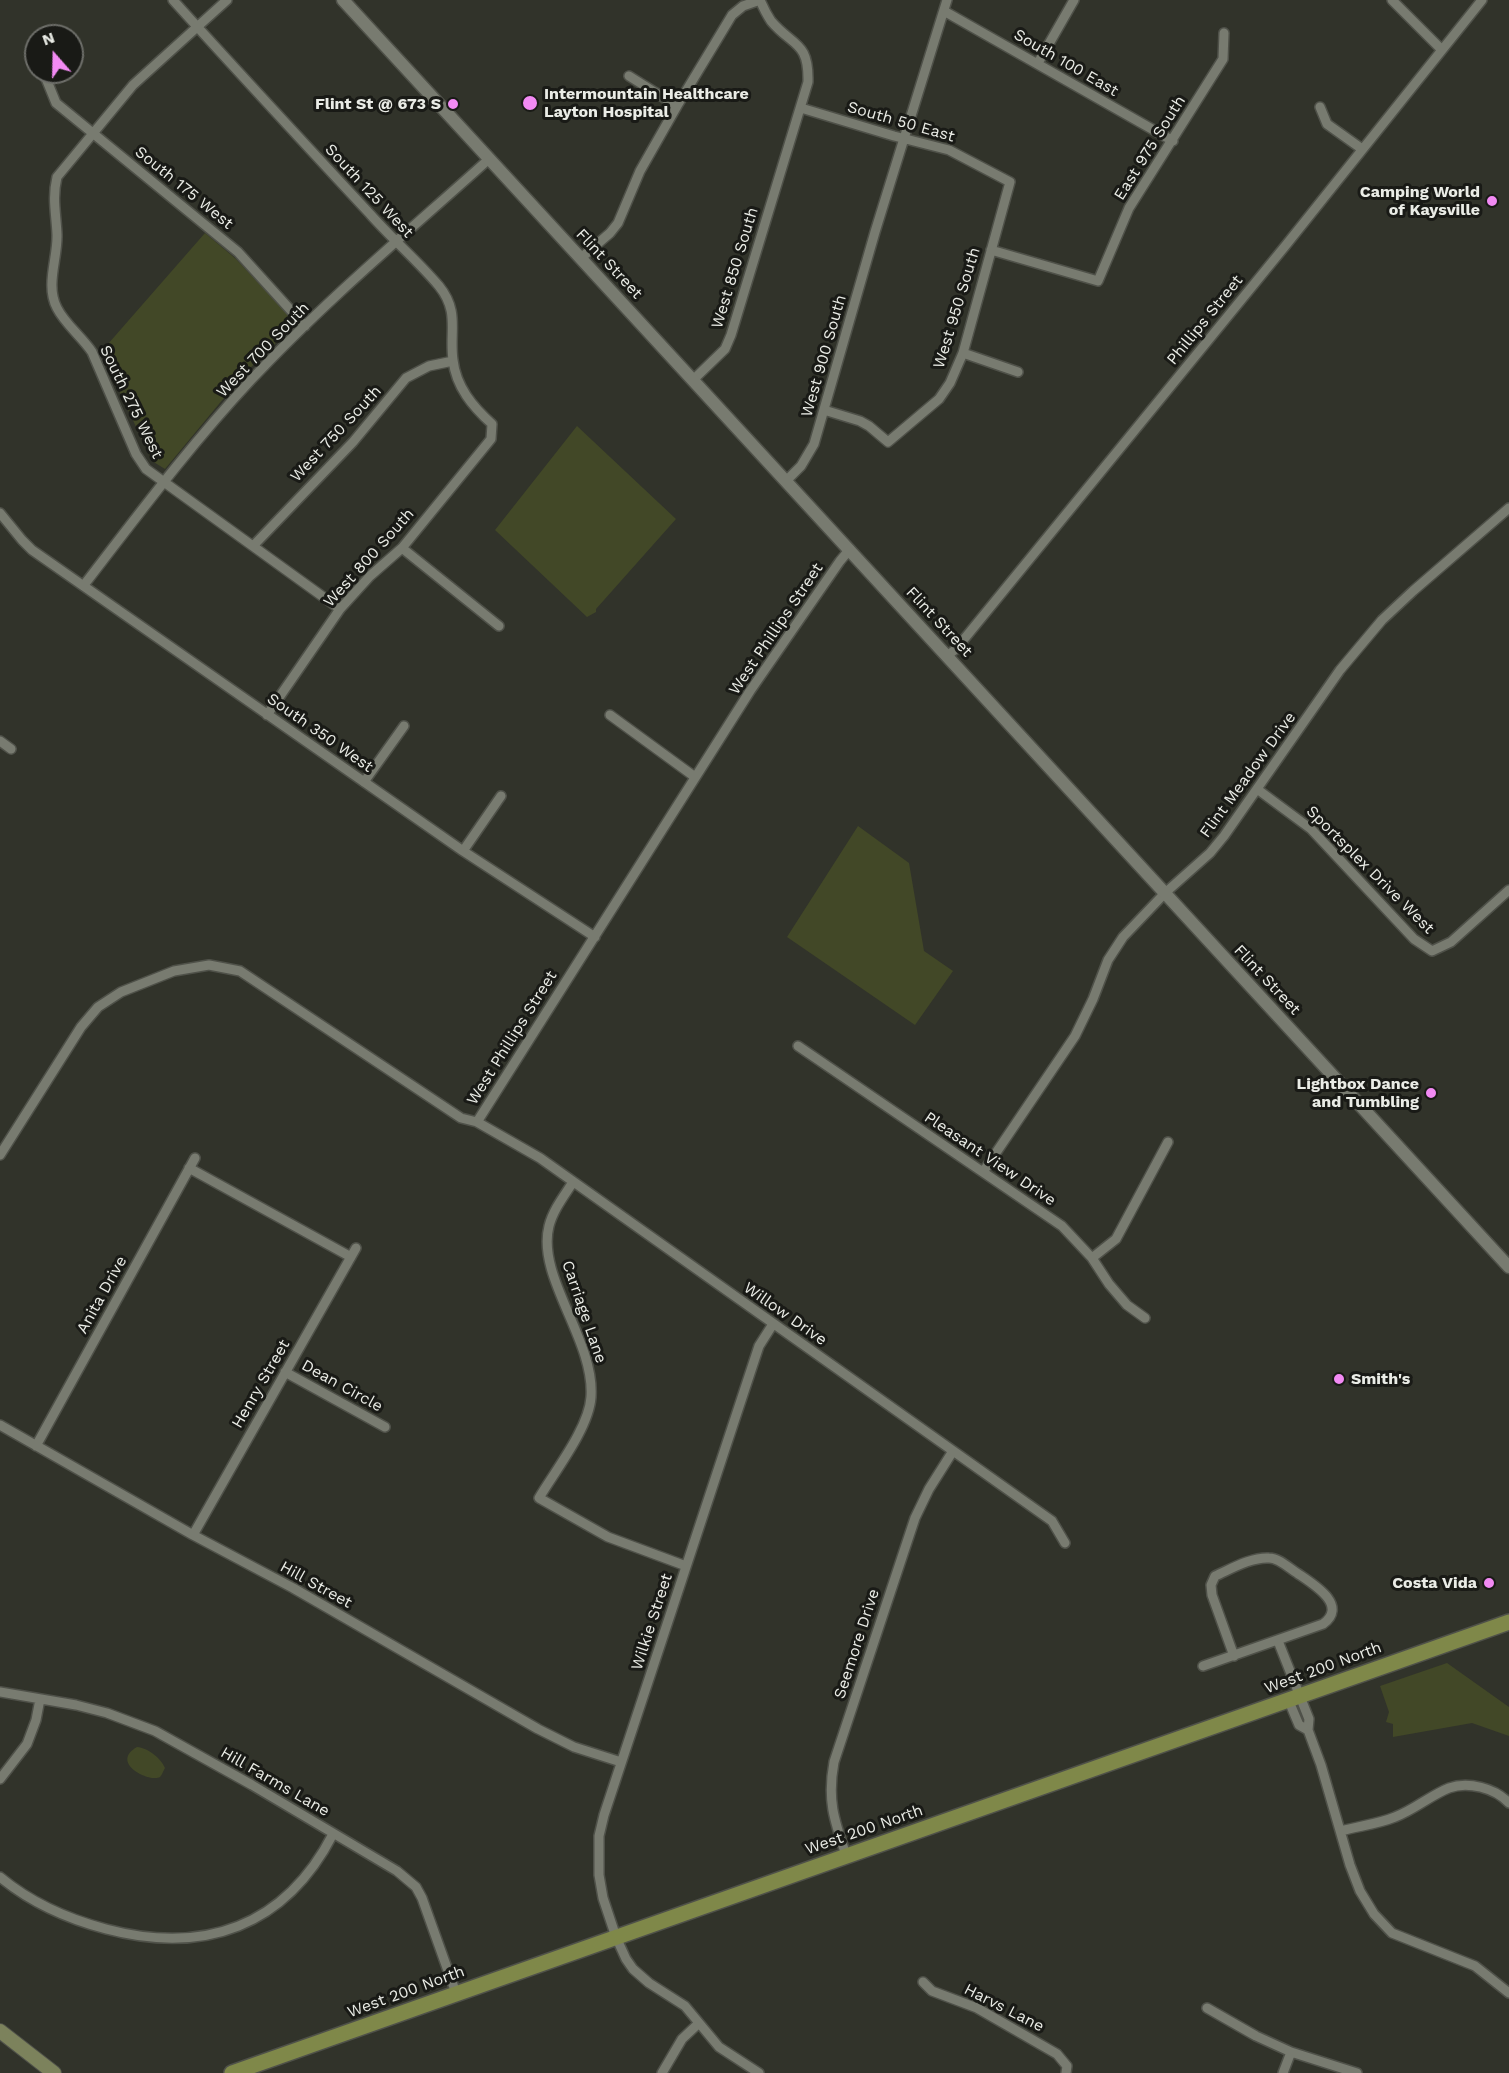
<!DOCTYPE html>
<html>
<head>
<meta charset="utf-8">
<style>
	body { margin:0 }
	#map { position:relative; width:1509px; height:2073px; overflow:hidden; background:#31332a; font-family:"Work Sans",sans-serif }
	canvas { display:block }
	.north { position:absolute; left:24px; top:24px; width:60px; height:60px; box-sizing:border-box; background:#191a16; border:2px solid #6d6e69; border-radius:50%; rotate:340deg; font-size:16px; font-weight:700; line-height:24px; text-align:center; color:#eaece6 }
	.north::after { content:''; display:block; margin:auto; width:21px; height:27px; background:#f28af3; clip-path:polygon(50% 0,100% 100%,50% 72%,0 100%) }
</style>
</head>
<body>
<div id="map">
<canvas width="1509" height="2073"></canvas>
<div class="north">N</div>
</div>
<script>
const ctx = document.querySelector('canvas').getContext('2d');
ctx.lineJoin = 'round';
function fill(path, color) { ctx.fillStyle = color; ctx.fill(path, 'evenodd'); }
function strokePath(path, color, width, dash) { ctx.strokeStyle = color; ctx.lineWidth = width; ctx.lineCap = dash ? 'butt' : 'round'; ctx.setLineDash(dash || []); ctx.stroke(path); }
function drawText(font, color, halo, rows, align = 'center') {
  ctx.font = font + ' "Work Sans",sans-serif'; ctx.lineWidth = 6; ctx.setLineDash([]); ctx.textBaseline = 'middle'; ctx.strokeStyle = halo; ctx.fillStyle = color; for (const [text, x, y, turn = 0] of rows) {
    ctx.save(); ctx.translate(x, y); ctx.rotate((+turn || 0) * Math.PI / 180); ctx.textAlign = isNaN(turn) ? turn : align; if (halo) ctx.strokeText(text, 0, 0); ctx.fillText(text, 0, 0); ctx.restore();
  }
}
const green = new Path2D(`
	M205,233L236,259L296,323L243,375L165,469L152,461L101,352Z
	M577,426L676,519L596,609V612L587,617L495,530Z
	M858,826L909,863L924,951L953,971L915,1025L787,937Z
	M1447,1663L1509,1707V1736L1472,1723L1393,1737V1724L1386,1722L1389,1712L1380,1686Z
	M137,1747C148,1748 161,1758 165,1768C163,1771 162,1775 160,1777C150,1783 109,1763 137,1747Z`);
const minor = new Path2D(`
	M173,0C238,72 304,143 370,214C392,239 418,261 439,286C460,312 449,332 453,360C456,387 473,407 492,424L491,439L402,548L370,576L340,609L267,715
	M227,0L133,85L57,177C52,198 56,213 57,234C58,258 45,285 57,308C65,324 82,337 92,352L136,454L146,469L340,609
	M1392,0L1442,50
	M944,11L1173,141
	M1038,63L1074,0
	M45,76L56,103L238,252L305,326
	M629,76L677,106
	M1320,107L1327,124L1362,149
	M801,108L894,136L949,150L1010,182L963,353L950,383L939,399L888,442L869,426L860,421L824,410
	M991,250L1098,281L1129,208L1223,59L1224,33
	M581,258L610,233L618,223L640,171L677,106L732,15L743,6L760,0
	M963,353L1018,372
	M693,380L725,349L731,335L808,82C809,41 793,47 771,21C767,15 763,7 760,0
	M786,481L801,466L814,444L875,232L947,0
	M0,513L22,540L32,550L463,851L595,937
	M253,546L353,442L406,378L429,366L453,361
	M402,548L499,626
	M84,585C138,515 191,444 251,380C325,301 409,231 489,159
	M948,655L956,649L1286,245L1482,0
	M610,715L695,777
	M0,741L11,749
	M364,782L404,726
	M1257,789L1311,829L1414,939L1432,951L1451,942L1509,890
	M463,851L501,796
	M798,1046L1062,1226L1092,1258L1109,1284L1127,1305L1145,1318
	M477,1122L750,691L840,561L850,549
	M0,1155L81,1027L98,1007L121,992L174,971L209,965L240,971L461,1118L477,1122L540,1158L1052,1521L1065,1543
	M189,1168L351,1257
	M983,1172L1075,1036L1093,999L1108,960L1123,937L1165,893L1210,853L1224,836L1340,670L1382,620L1413,591L1509,508
	M573,1182C564,1196 553,1210 549,1226C536,1277 595,1340 591,1397C589,1428 555,1471 539,1498L608,1537L686,1566
	M1092,1258L1116,1239L1168,1142
	M285,1372L385,1427
	M0,1425L193,1535L293,1588L538,1729L574,1747L621,1762
	M36,1446L195,1158
	M193,1535L356,1248
	M1278,1641L1309,1719L1308,1730L1321,1765L1350,1865L1360,1891L1374,1914L1392,1933L1475,1966L1509,1993
	M1203,1666L1323,1624C1349,1605 1313,1584 1297,1573C1289,1568 1279,1558 1269,1558C1251,1557 1231,1569 1215,1576L1211,1585L1212,1595L1234,1656
	M0,1692L76,1705L107,1713L155,1731L252,1785L397,1871L416,1887L422,1898L456,1993
	M1288,1699L1299,1725L1308,1730
	M0,1779L27,1744L36,1720L40,1699
	M1341,1831C1359,1826 1378,1824 1395,1817C1414,1810 1431,1795 1449,1788C1468,1781 1495,1788 1509,1803
	M846,1855C834,1820 827,1800 834,1762L915,1518L929,1489L953,1451
	M0,1877C30,1902 68,1919 106,1929C204,1955 285,1927 333,1834
	M923,1982L932,1991L977,2008L1057,2054L1067,2066L1066,2073
	M1207,2008L1256,2036L1291,2052L1357,2073
	M662,2073L682,2039L699,2023
	M759,2073L719,2047L685,2006L649,1983L633,1969L626,1959L616,1937L603,1898L599,1875V1836L604,1815L759,1346L773,1324
	M1283,2073L1291,2052`);
const tertiary = new Path2D(`
	M343,0L1509,1267`);
const secondary = new Path2D(`
	M0,2031L54,2073`);
const primary = new Path2D(`
	M232,2073L1509,1622`);
const markers = [
	[530,103,8,"#f28af3"],
	[453,104,6,"#f28af3"],
	[1492,201,6,"#f28af3"],
	[1431,1093,6,"#f28af3"],
	[1339,1379,6,"#f28af3"],
	[1489,1583,6,"#f28af3"]
];
const streetNames = [
	["South 100 East",1066,63,30],
	["South 50 East",901,122,16],
	["East 975 South",1150,148,-58],
	["South 175 West",184,188,39],
	["South 125 West",369,191,47],
	["Flint Street",609,264,47],
	["West 850 South",735,268,-73],
	["West 950 South",957,308,-73],
	["Phillips Street",1205,320,-51],
	["West 700 South",263,350,-46],
	["West 900 South",824,356,-74],
	["South 275 West",131,402,64],
	["West 750 South",336,434,-47],
	["West 800 South",369,558,-48],
	["Flint Street",939,622,47],
	["West Phillips Street",776,629,-56],
	["South 350 West",320,733,35],
	["Flint Meadow Drive",1248,775,-54],
	["Sportsplex Drive West",1370,870,45],
	["Flint Street",1267,980,47],
	["West Phillips Street",512,1038,-58],
	["Pleasant View Drive",990,1159,34],
	["Anita Drive",102,1295,-61],
	["Carriage Lane",584,1312,71],
	["Willow Drive",785,1314,35],
	["Henry Street",261,1384,-60],
	["Dean Circle",342,1386,29],
	["Hill Street",316,1585,29],
	["Wilkie Street",652,1622,-72],
	["Seemore Drive",857,1644,-72],
	["West 200 North",1323,1668,-20],
	["Hill Farms Lane",275,1782,30],
	["West 200 North",864,1830,-19],
	["West 200 North",406,1992,-20],
	["Harvs Lane",1004,2008,27]
];
const poiNames = [
	["Intermountain Healthcare",544,94,"left"],
	["Layton Hospital",544,112,"left"],
	["Flint St @ 673 S",441,104],
	["Camping World",1480,192],
	["of Kaysville",1480,210],
	["Lightbox Dance",1419,1084],
	["and Tumbling",1419,1102],
	["Smith's",1351,1379,"left"],
	["Costa Vida",1477,1583]
];
fill(green, '#424827');
strokePath(minor, '#4f5149', 12);
strokePath(tertiary, '#4f5149', 15);
strokePath(secondary, '#4f5149', 16);
strokePath(primary, '#4f5149', 18);
strokePath(minor, '#787b70', 9);
strokePath(tertiary, '#787b70', 12);
strokePath(secondary, '#7c825c', 14);
strokePath(primary, '#7f8849', 15);
for (const [x, y, r, color] of markers) { const dot = new Path2D(); dot.arc(x, y, r, 0, 2 * Math.PI); ctx.fillStyle = color; ctx.fill(dot); strokePath(dot, '#191a16', 2); }
drawText('16px', '#eaece6', '#191a16', streetNames);
drawText('bold 16px', '#eaece6', '#191a16', poiNames, 'right');
</script>
</body>
</html>
